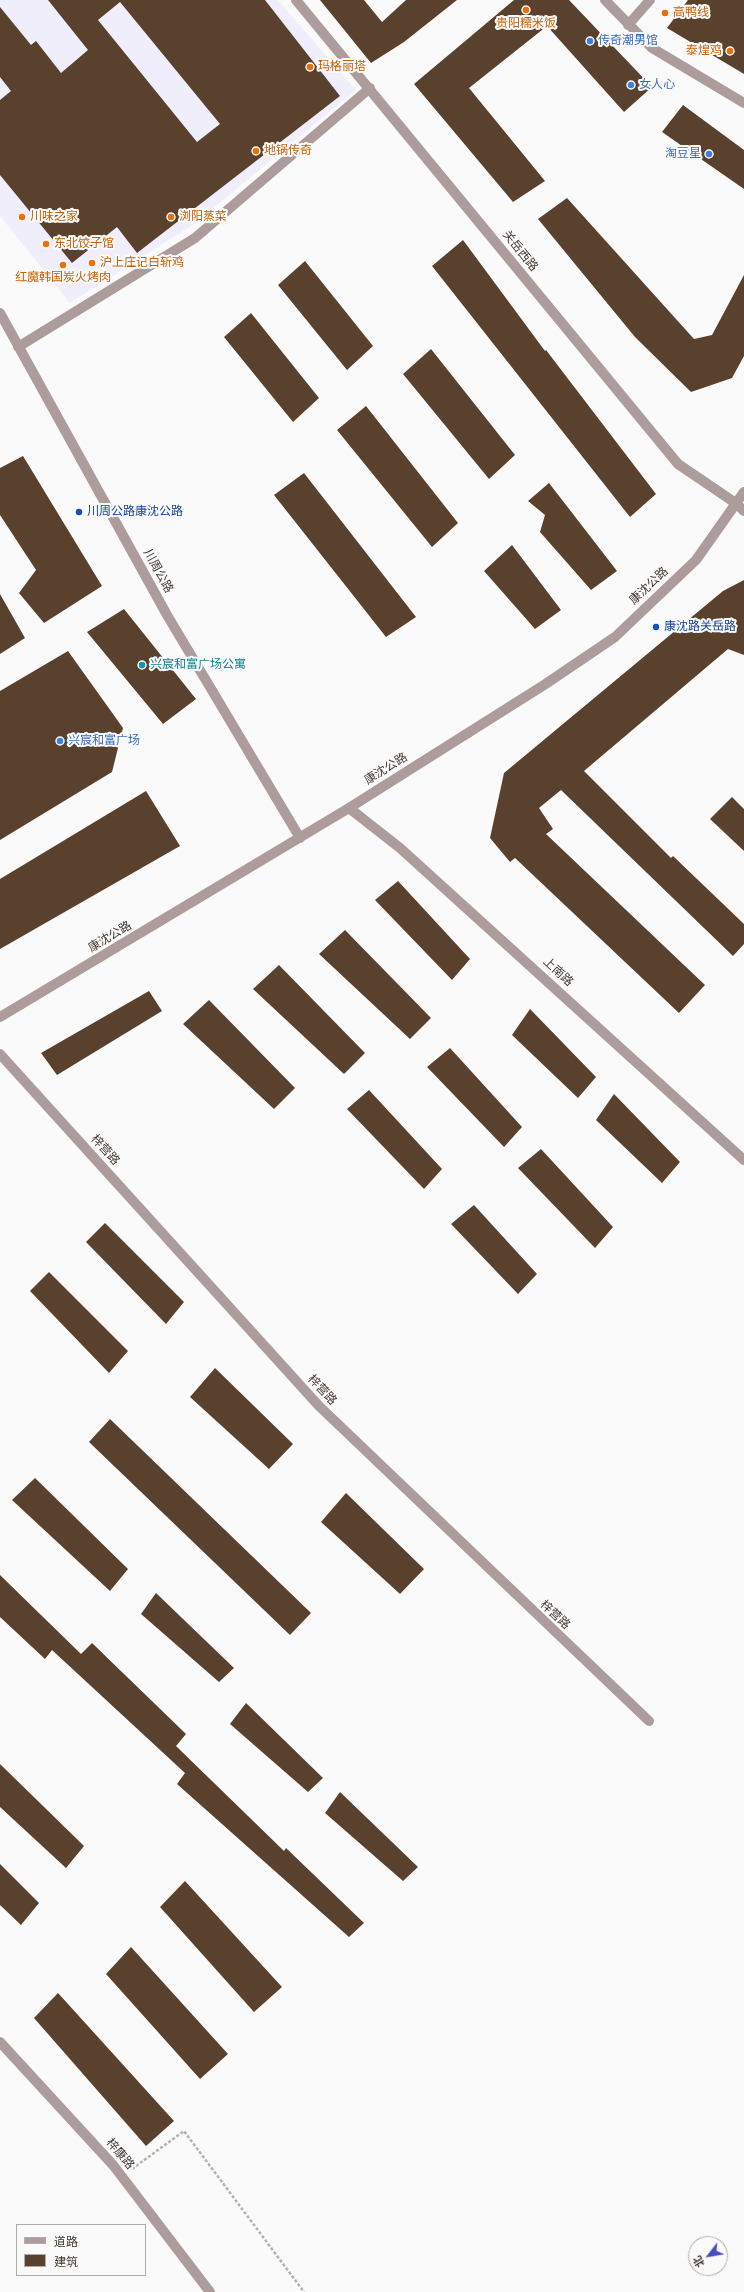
<!DOCTYPE html>
<html>
<head>
<meta charset="utf-8">
<style>
	body { margin:0 }
	#map { position:relative; width:744px; height:2292px; overflow:hidden; background:#fafafa; font-family:Merriweather,"Noto Sans SC",serif }
	canvas { display:block }
	.legend { position:absolute; left:16px; top:2224px; width:130px; height:52px; box-sizing:border-box; background:#fafafa; border:1px solid #b1aca9; margin:0; padding:5px 7px; list-style:none; font-size:12px; color:#43382f }
	.legend li { display:flex; align-items:center; gap:8px; height:20px }
	.legend b { width:20px; border:1px solid #b1aca9 }
	.north { position:absolute; left:688px; top:2236px; width:40px; height:40px; box-sizing:border-box; background:#fafafa; border:1px solid #b1aca9; border-radius:50%; rotate:239deg; font-size:11px; font-weight:700; line-height:16px; text-align:center; color:#43382f }
	.north::after { content:''; display:block; margin:auto; width:14px; height:18px; background:#484bc1; clip-path:polygon(50% 0,100% 100%,50% 72%,0 100%) }
</style>
</head>
<body>
<div id="map">
<canvas width="744" height="2292"></canvas>
<ul class="legend">
<li><b style="height:5px;background:#ad9c9c"></b>道路</li>
<li><b style="height:11px;background:#59412e"></b>建筑</li>
</ul>
<div class="north">北</div>
</div>
<script>
const ctx = document.querySelector('canvas').getContext('2d');
ctx.lineJoin = 'round';
function fill(path, color) { ctx.fillStyle = color; ctx.fill(path, 'evenodd'); }
function strokePath(path, color, width, dash) { ctx.strokeStyle = color; ctx.lineWidth = width; ctx.lineCap = dash ? 'butt' : 'round'; ctx.setLineDash(dash || []); ctx.stroke(path); }
function drawText(font, color, halo, rows, align = 'center') {
  ctx.font = font + ' Merriweather,"Noto Sans SC",serif'; ctx.lineWidth = 4; ctx.setLineDash([]); ctx.textBaseline = 'middle'; ctx.strokeStyle = halo; ctx.fillStyle = color; for (const [text, x, y, turn = 0] of rows) {
    ctx.save(); ctx.translate(x, y); ctx.rotate((+turn || 0) * Math.PI / 180); ctx.textAlign = isNaN(turn) ? turn : align; if (halo) ctx.strokeText(text, 0, 0); ctx.fillText(text, 0, 0); ctx.restore();
  }
}
const commercial = new Path2D(`
	M0,0H278L356,90L194,224L70,303L0,216Z`);
const building = new Path2D(`
	M48,0H265L340,96L137,253L117,227L72,263L0,175V100L11,91L0,77V7L31,45L36,41L61,73L88,50ZM120,2L220,124L197,142L98,20Z
	M320,0H364L382,22L406,0H457L404,42L371,63Z
	M514,0H569L652,87L624,112L547,26L469,88L545,181L513,202L414,84Z
	M688,0H744V74L667,28Z
	M683,105L744,150V189L662,132Z
	M567,198L694,339L712,335L744,275V356L732,378L691,392L635,337L538,219Z
	M463,240L545,351L546,350L656,494L630,517L432,266Z
	M305,261L373,346L347,370L278,285Z
	M251,313L319,398L293,422L224,337Z
	M431,349L515,455L489,479L403,374Z
	M366,406L458,523L432,547L337,430Z
	M23,456L102,586L44,623L19,593L36,570L0,515V468Z
	M304,473L416,617L386,637L274,495Z
	M549,483L617,571L591,590L540,532L545,515L528,501Z
	M512,545L561,610L535,629L484,571Z
	M744,580V655L728,649L584,771L671,858L673,856L744,924V944L733,956L561,790L539,808L553,829L546,834L705,985L679,1013L515,858L510,862L490,838L504,773L723,591Z
	M0,594L25,638L0,654Z
	M124,609L196,699L163,724L87,632Z
	M68,651L123,728L112,772L0,840V691Z
	M146,791L180,846L0,949V879Z
	M732,797L744,809V851L710,819Z
	M398,881L470,959L452,980L375,900Z
	M345,930L431,1018L410,1039L319,954Z
	M279,965L365,1053L344,1074L253,989Z
	M149,991L162,1011L57,1075L41,1053Z
	M209,1000L295,1088L274,1109L183,1024Z
	M530,1009L596,1077L578,1098L512,1035Z
	M450,1048L522,1127L504,1147L427,1067Z
	M369,1090L442,1169L424,1189L347,1109Z
	M614,1094L680,1162L662,1183L596,1120Z
	M541,1149L613,1227L595,1248L518,1168Z
	M474,1205L537,1274L518,1294L451,1224Z
	M105,1223L184,1302L166,1324L86,1242Z
	M49,1272L128,1351L109,1373L30,1291Z
	M215,1368L293,1444L269,1469L190,1397Z
	M110,1419L311,1613L290,1635L89,1442Z
	M35,1478L128,1569L110,1591L12,1500Z
	M346,1493L424,1569L400,1594L321,1522Z
	M0,1575L81,1654L92,1643L186,1734L176,1746L284,1851L286,1848L364,1923L349,1937L177,1784L185,1773L52,1650L45,1659L0,1617Z
	M156,1593L234,1668L219,1682L141,1614Z
	M246,1703L323,1778L308,1792L230,1724Z
	M0,1764L84,1846L66,1868L0,1807Z
	M340,1792L418,1867L403,1881L325,1813Z
	M0,1864L39,1903L21,1925L0,1905Z
	M185,1881L282,1987L254,2012L160,1907Z
	M131,1947L228,2054L200,2079L106,1974Z
	M58,1993L174,2121L146,2146L34,2018Z`);
const path = new Path2D(`
	M132,2169L184,2131L304,2292`);
const minor = new Path2D(`
	M296,0L678,464L737,504L744,511
	M605,0L652,48L744,103
	M628,25L650,0
	M0,313L167,615L300,838
	M18,347L195,238L370,88
	M349,808L400,848L744,1160
	M0,1017L349,808L544,685L615,637L696,560L744,492
	M0,1054L319,1406L649,1721
	M0,2042L113,2165L210,2292`);
const markers = [
	[526,10,4,"#e8710a"],
	[665,13,4,"#e8710a"],
	[590,41,4,"#3f7fe0"],
	[730,51,4,"#e8710a"],
	[310,67,4,"#e8710a"],
	[631,85,4,"#3f7fe0"],
	[256,151,4,"#e8710a"],
	[709,154,4,"#3f7fe0"],
	[22,217,4,"#e8710a"],
	[171,217,4,"#e8710a"],
	[46,244,4,"#e8710a"],
	[92,263,4,"#e8710a"],
	[63,265,4,"#e8710a"],
	[79,512,4,"#1a4fb4"],
	[656,627,4,"#1a4fb4"],
	[142,665,4,"#0f9aa8"],
	[60,741,4,"#3f7fe0"]
];
const foodNames = [
	["高鸭线",673,13],
	["贵阳糯米饭",526,24,"center"],
	["泰煌鸡",722,51,"right"],
	["玛格丽塔",318,67],
	["地锅传奇",264,151],
	["川味之家",30,217],
	["浏阳蒸菜",179,217],
	["东北饺子馆",54,244],
	["沪上庄记白斩鸡",100,263],
	["红魔韩国炭火烤肉",63,278,"center"]
];
const shopNames = [
	["传奇潮男馆",598,41],
	["女人心",639,85],
	["淘豆星",701,154,"right"],
	["兴宸和富广场",68,741]
];
const streetNames = [
	["关岳西路",520,251,51],
	["川周公路",158,571,61],
	["康沈公路",649,586,-43],
	["康沈公路",386,769,-32],
	["康沈公路",110,937,-31],
	["上南路",558,972,43],
	["梓营路",105,1150,48],
	["梓营路",322,1390,47],
	["梓营路",555,1615,43],
	["梓康路",120,2154,50]
];
const transitNames = [
	["川周公路康沈公路",87,512],
	["康沈路关岳路",664,627]
];
const cultureNames = [
	["兴宸和富广场公寓",150,665]
];
fill(commercial, '#f1eefc');
fill(building, '#59412e');
strokePath(path, '#b5b1ad', 2.5, [3, 2]);
strokePath(minor, '#ad9c9c', 10);
for (const [x, y, r, color] of markers) { const dot = new Path2D(); dot.arc(x, y, r, 0, 2 * Math.PI); ctx.fillStyle = color; ctx.fill(dot); strokePath(dot, '#fafafa', 1.5); }
drawText('12px', '#c56008', '#fafafa', foodNames, 'left');
drawText('12px', '#366cbe', '#fafafa', shopNames, 'left');
drawText('12px', '#43382f', '#fafafa', streetNames);
drawText('12px', '#164399', '#fafafa', transitNames, 'left');
drawText('12px', '#0d838f', '#fafafa', cultureNames, 'left');
</script>
</body>
</html>
